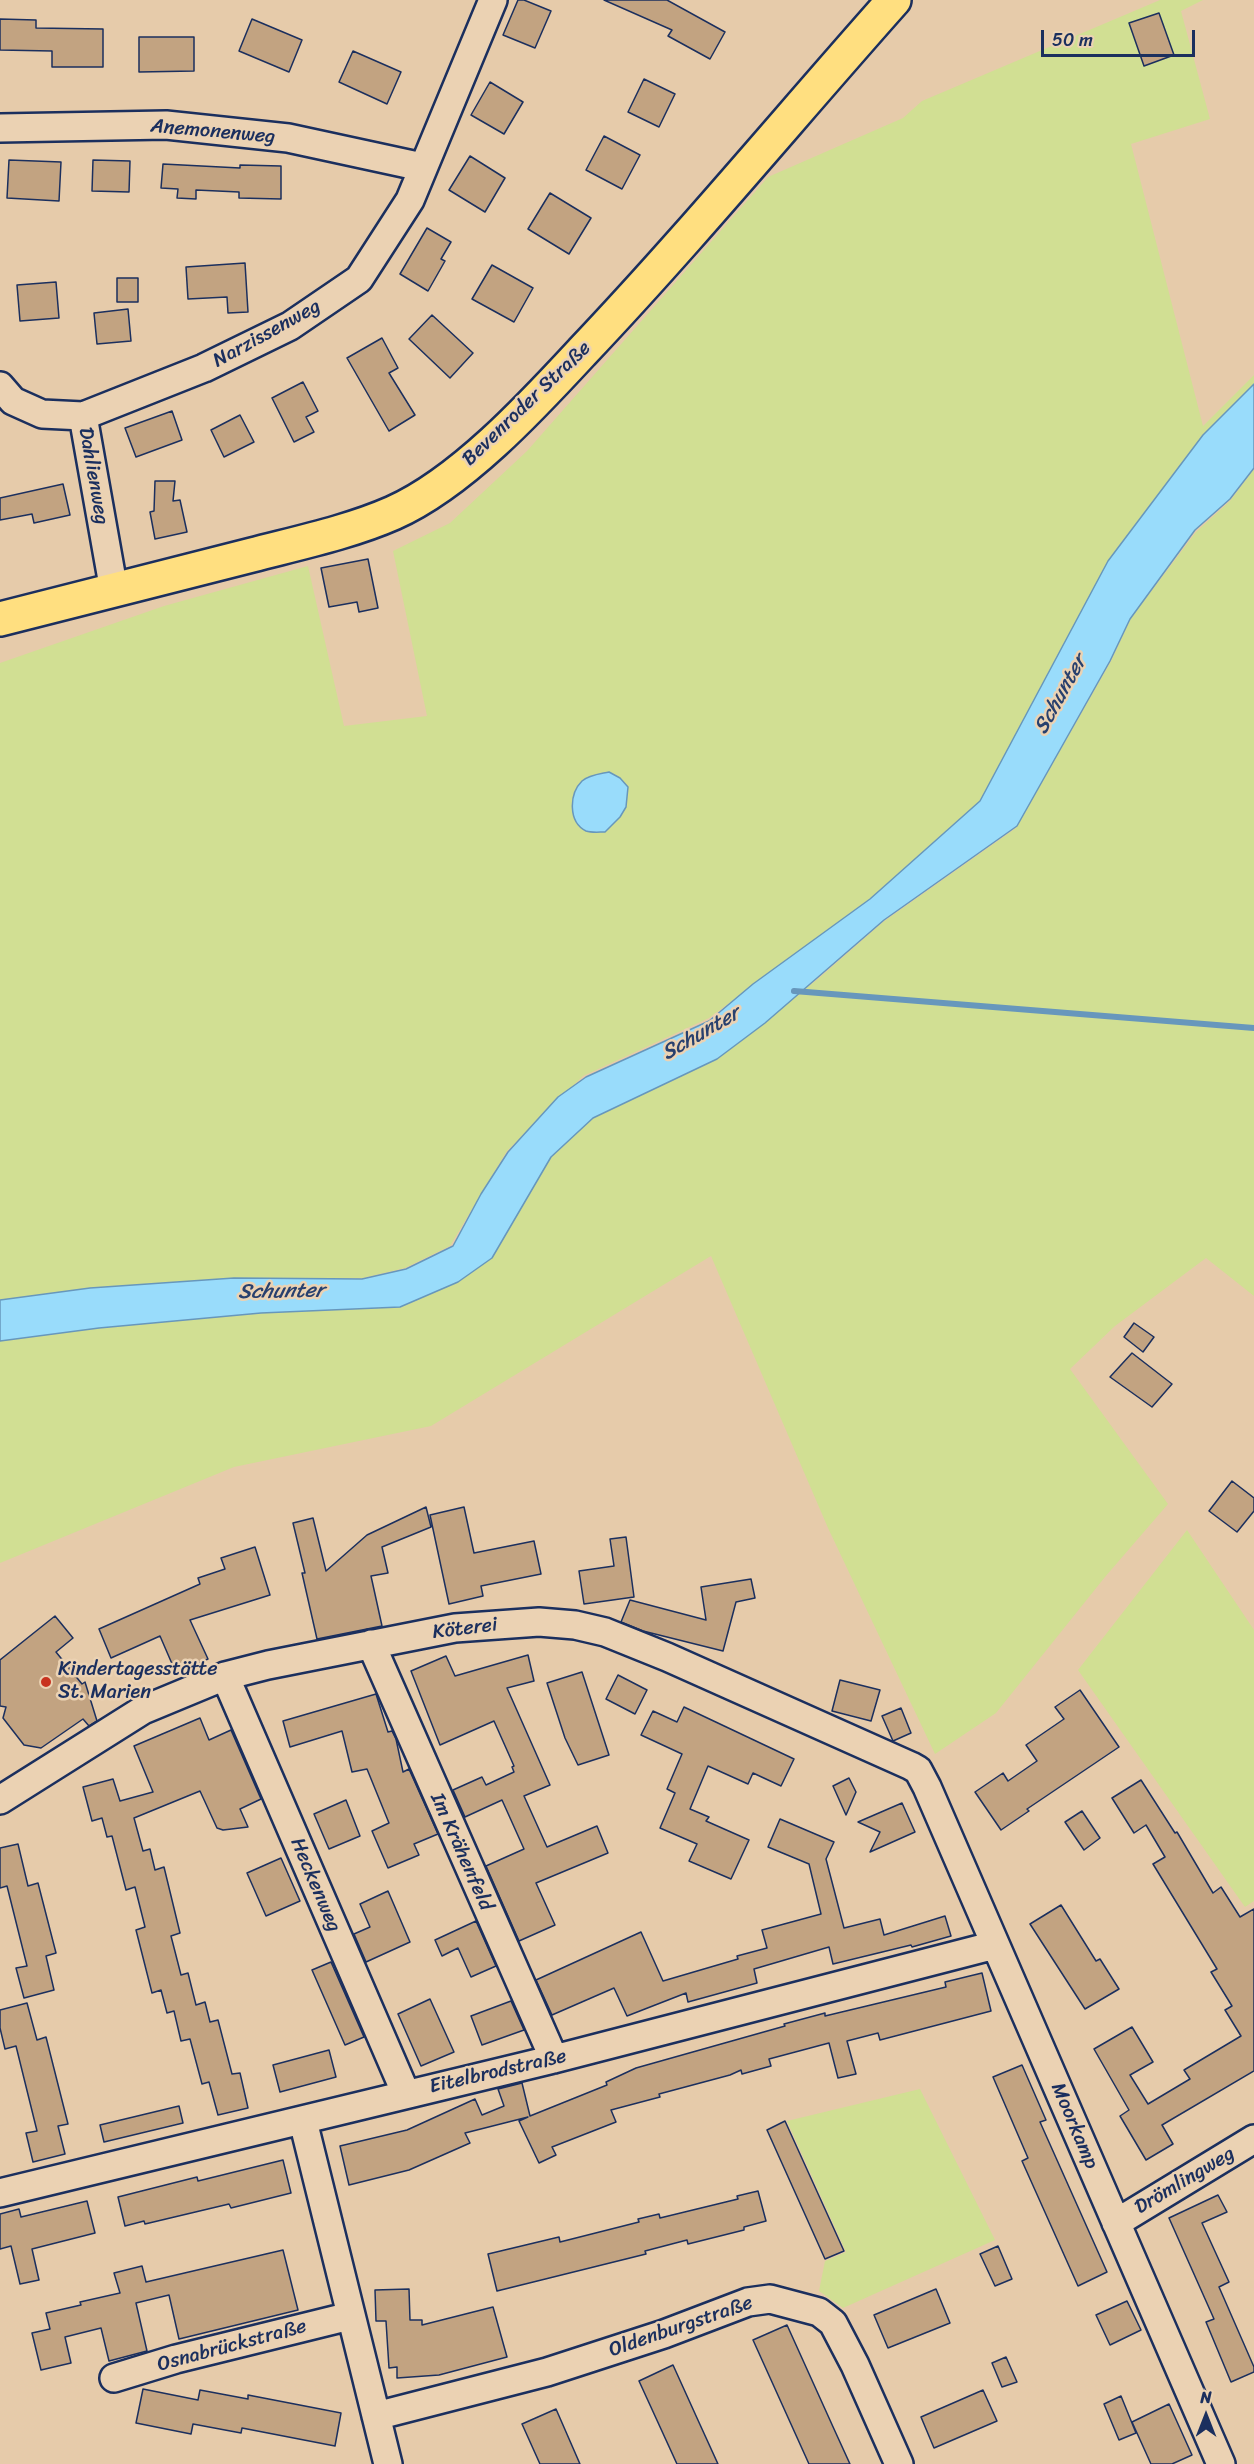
<!DOCTYPE html>
<html>
<head>
<meta charset="utf-8">
<style>
	body { margin:0 }
	#map { position:relative; width:1254px; height:2464px; overflow:hidden; background:#e6cbaa; font-family:Sriracha,sans-serif }
	canvas { display:block }
	.north { position:absolute; left:1176px; top:2386px; width:60px; height:60px; -webkit-text-stroke:4px #ebd2b3; paint-order:stroke; rotate:0deg; font-size:16px; font-weight:700; line-height:24px; text-align:center; color:#1b2f5e }
	.north::after { content:''; display:block; margin:auto; width:21px; height:27px; background:#1b2f5e; clip-path:polygon(50% 0,100% 100%,50% 72%,0 100%) }
	.scale { position:absolute; left:1041px; top:30px; width:154px; height:27px; box-sizing:border-box; border:3px solid #1b2f5e; border-top:0; padding-left:8px; font-size:18px; line-height:21px; white-space:nowrap; color:#1b2f5e; -webkit-text-stroke:4px #ebd2b3; paint-order:stroke }
</style>
</head>
<body>
<div id="map">
<canvas width="1254" height="2464"></canvas>
<div class="north">N</div>
<div class="scale">50 m</div>
</div>
<script>
const ctx = document.querySelector('canvas').getContext('2d');
ctx.lineJoin = 'round';
function fill(path, color) { ctx.fillStyle = color; ctx.fill(path, 'evenodd'); }
function strokePath(path, color, width, dash) { ctx.strokeStyle = color; ctx.lineWidth = width; ctx.lineCap = dash ? 'butt' : 'round'; ctx.setLineDash(dash || []); ctx.stroke(path); }
function drawText(font, color, halo, rows, align = 'center') {
  ctx.font = font + ' Sriracha,sans-serif'; ctx.lineWidth = 5; ctx.setLineDash([]); ctx.textBaseline = 'middle'; ctx.strokeStyle = halo; ctx.fillStyle = color; for (const [text, x, y, turn = 0] of rows) {
    ctx.save(); ctx.translate(x, y); ctx.rotate((+turn || 0) * Math.PI / 180); ctx.textAlign = isNaN(turn) ? turn : align; if (halo) ctx.strokeText(text, 0, 0); ctx.fillText(text, 0, 0); ctx.restore();
  }
}
const green = new Path2D(`
	M1160,0H1203L1181,11L1210,119L1131,144L1203,426L1254,375V384L1203,435L1108,561L980,801L870,899L709,1018L583,1076L507,1151L450,1246L405,1268L363,1278L234,1279L90,1288L0,1300V663L164,606L308,566L344,726L427,716L393,551L450,523L527,451L768,177L903,118L922,101Z
	M1254,469V1296L1206,1258L1115,1326L1070,1369L1168,1504L1105,1577L996,1713L935,1754L828,1528L711,1256L431,1426L234,1467L0,1563V1341L99,1328L261,1313L400,1307L458,1282L492,1258L551,1157L593,1118L717,1059L819,978L883,922L1016,828L1111,661L1131,618L1196,532L1230,501Z
	M1187,1530L1254,1630V1901L1245,1907L1078,1670Z
	M920,2089L995,2240L843,2308L819,2291L825,2261L846,2252L787,2121Z`);
const water = new Path2D(`
	M1254,384V468L1230,499L1195,530L1130,619L1110,661L1017,826L884,920L765,1023L717,1059L593,1118L551,1157L492,1258L458,1282L400,1307L261,1313L99,1328L0,1341V1300L90,1288L234,1278L362,1279L406,1269L453,1246L481,1194L508,1152L558,1097L586,1077L709,1021L753,984L870,899L980,801L1108,561L1203,435Z
	M609,772L620,778L628,787L626,807L620,817L605,832C599,832 592,833 586,831C568,822 569,794 582,781C589,775 600,774 609,772Z`);
const stream = new Path2D(`
	M794,991L1254,1028`);
const building = new Path2D(`
	M518,0H524L551,11L535,48L503,35Z
	M604,0H667L725,32L710,59L668,36L672,30Z
	M1159,13L1174,55L1144,66L1129,23Z
	M0,19L36,20V28L103,29V67H52V51L0,50Z
	M252,19L302,40L289,72L239,51Z
	M139,37H194V71L139,72Z
	M353,51L401,72L387,104L339,82Z
	M644,79L675,94L659,127L628,112Z
	M490,82L523,102L504,134L471,115Z
	M604,136L640,155L622,189L586,170Z
	M470,156L505,178L485,212L449,190Z
	M9,160L61,162L59,201L7,198Z
	M93,160L130,161L129,192L92,191Z
	M163,164L240,168V165L281,166V199L239,198V192L196,190V199L177,198L178,189L161,188Z
	M550,193L591,218L569,254L528,229Z
	M427,228L451,242L441,259L445,261L428,291L400,274Z
	M245,263L248,312L228,313L227,297L188,299L186,267Z
	M492,265L533,288L514,322L472,299Z
	M117,278H138V302H117Z
	M56,282L59,318L20,321L17,285Z
	M128,309L131,341L97,344L94,313Z
	M432,315L473,353L450,378L409,339Z
	M382,338L398,368L389,373L415,415L389,431L347,358Z
	M303,382L318,411L306,417L314,432L294,442L272,398Z
	M172,411L182,440L136,457L125,428Z
	M240,415L254,442L224,457L211,430Z
	M155,481H175L173,501L180,500L187,532L155,539L150,512L154,511Z
	M63,484L70,515L34,523L32,514L0,520V498Z
	M368,559L378,608L359,612L357,602L329,607L321,568Z
	M1134,1323L1154,1337L1143,1352L1124,1337Z
	M1132,1353L1172,1384L1152,1407L1110,1377Z
	M1232,1481L1254,1498V1511L1237,1532L1209,1511Z
	M426,1507L431,1527L382,1547L388,1573L371,1576L382,1626L317,1639L302,1573H305L293,1523L313,1518L326,1571L367,1535Z
	M464,1507L474,1553L534,1541L541,1574L481,1586L483,1596L449,1604L430,1515Z
	M626,1537L634,1597L584,1604L579,1571L614,1566L610,1539Z
	M255,1547L270,1595L190,1620L208,1659L176,1673L160,1636L111,1658L99,1629L200,1584L198,1578L225,1569L221,1558Z
	M751,1579L755,1598L736,1602L723,1651L643,1631L621,1622L630,1600L706,1620L701,1587Z
	M55,1616L73,1638L56,1652L82,1684L85,1682L97,1721L89,1726L83,1719L41,1748L24,1745L3,1718L6,1707L0,1706V1660Z
	M528,1655L534,1681L507,1688L550,1785L524,1796L547,1847L597,1826L608,1853L536,1883L555,1925L519,1941L486,1866L524,1849L502,1800L465,1817L453,1790L482,1777L486,1785L514,1772L512,1767L514,1766L494,1721L440,1745L411,1671L446,1656L455,1676Z
	M582,1672L609,1755L578,1765L565,1738L547,1683Z
	M618,1675L647,1690L635,1714L606,1699Z
	M840,1680L880,1690L871,1721L832,1711Z
	M1080,1690L1119,1747L1027,1809L1029,1811L1001,1830L975,1792L1003,1773L1008,1781L1037,1761L1026,1745L1064,1719L1055,1707Z
	M376,1694L388,1732L392,1731L396,1739L403,1772L409,1769L438,1834L414,1844L419,1855L388,1868L372,1831L389,1823L367,1769L352,1772L342,1731L290,1747L283,1721Z
	M684,1707L794,1759L781,1786L753,1773L748,1784L708,1766L690,1809L709,1817L706,1821L749,1840L731,1879L689,1861L697,1844L660,1828L675,1793L667,1789L682,1754L641,1735L653,1711L677,1722Z
	M901,1708L911,1733L893,1741L882,1716Z
	M200,1718L209,1740L231,1730L261,1799L240,1809L248,1827L223,1830L217,1828L200,1791L134,1818L143,1851L150,1849L155,1870L164,1867L180,1933L171,1936L181,1975L188,1973L196,2005L205,2002L210,2022L218,2020L232,2074L240,2073L248,2108L218,2115L209,2082L202,2084L190,2039L181,2041L174,2011L167,2013L161,1990L152,1993L136,1930L145,1927L135,1887L126,1890L112,1836L107,1837L102,1818L92,1821L83,1787L113,1779L120,1801L153,1792L134,1746Z
	M849,1778L856,1792L846,1815L833,1786Z
	M1141,1780L1175,1833L1177,1832L1213,1893L1221,1887L1240,1917L1254,1909V2071L1162,2125L1173,2144L1146,2160L1120,2116L1129,2110L1094,2049L1132,2027L1153,2062L1130,2075L1148,2104L1190,2079L1184,2070L1241,2036L1225,2010L1232,2006L1211,1972L1217,1969L1153,1864L1165,1857L1146,1825L1134,1833L1112,1798Z
	M346,1800L360,1836L329,1849L314,1814Z
	M902,1803L915,1832L870,1852L880,1832L858,1822Z
	M1082,1811L1100,1838L1084,1850L1065,1822Z
	M780,1819L834,1842L826,1859L844,1928L880,1919L884,1935L945,1916L951,1936L912,1947L911,1945L833,1964L829,1947L754,1969L757,1983L688,2002L686,1993L627,2016L614,1988L552,2015L536,1980L641,1932L663,1981L738,1959L737,1956L767,1948L762,1930L821,1914L809,1864L768,1847Z
	M18,1844L28,1886L38,1883L56,1953L46,1956L54,1990L24,1998L16,1968L27,1966L7,1886L0,1888V1848Z
	M281,1858L300,1901L266,1916L247,1873Z
	M388,1891L410,1942L366,1962L354,1934L370,1927L360,1904Z
	M1061,1905L1096,1961L1100,1959L1119,1989L1085,2009L1030,1924Z
	M476,1921L496,1966L471,1977L458,1948L442,1956L435,1940Z
	M331,1962L364,2037L345,2045L312,1970Z
	M982,1973L991,2011L880,2040L878,2033L847,2041L856,2074L838,2078L829,2043L769,2059L771,2066L742,2074L741,2070L730,2075L659,2094L660,2097L611,2110L616,2122L552,2147L556,2155L539,2163L519,2121L528,2117L465,2133L470,2143L409,2170L349,2185L340,2146L407,2130L475,2099L482,2115L504,2106L498,2089L522,2083L530,2116L607,2085L606,2082L636,2068L785,2026L784,2024L825,2013V2016L946,1987L945,1982Z
	M430,1999L454,2052L421,2066L398,2014Z
	M511,2001L524,2030L482,2045L471,2016Z
	M27,2003L37,2040L46,2037L68,2124L58,2126L65,2154L33,2162L26,2133L37,2131L16,2046L5,2049L0,2028V2010Z
	M329,2050L336,2077L280,2092L273,2065Z
	M1022,2065L1046,2120L1040,2122L1107,2272L1078,2286L1022,2161L1028,2158L993,2077Z
	M179,2106L183,2123L104,2142L100,2125Z
	M785,2121L844,2251L825,2259L767,2130Z
	M283,2160L291,2193L231,2208L229,2204L145,2224L144,2221L125,2226L118,2197L197,2177L198,2181Z
	M758,2191L766,2221L744,2227V2230L688,2244L687,2240L645,2251L646,2254L497,2291L488,2254L559,2237L560,2242L639,2222L638,2219L659,2214L660,2218L738,2199L737,2196Z
	M1218,2195L1227,2212L1202,2223L1229,2282L1219,2287L1254,2367V2372L1231,2382L1206,2322L1214,2319L1169,2218Z
	M87,2201L95,2233L32,2249L39,2280L20,2284L11,2246L0,2249V2214L19,2209L21,2217Z
	M998,2246L1012,2279L995,2286L980,2254Z
	M283,2250L298,2310L179,2339L169,2295L136,2303L147,2351L109,2361L101,2328L65,2337L71,2363L41,2370L32,2333L50,2329L46,2313L81,2305L80,2302L120,2293L114,2273L142,2266L146,2282Z
	M409,2289L410,2320H422V2325L493,2307L507,2357L439,2375L397,2378V2367L389,2368L386,2321H376L375,2290Z
	M936,2289L950,2323L888,2348L874,2315Z
	M1127,2301L1141,2330L1110,2345L1096,2315Z
	M787,2325L834,2429L850,2464H809L753,2340Z
	M1006,2357L1017,2382L1002,2387L992,2363Z
	M673,2365L697,2418L718,2464H677L639,2381Z
	M143,2389L198,2400L200,2390L248,2399V2395L341,2413L335,2446L242,2428L241,2433L193,2424L191,2434L136,2423Z
	M983,2390L997,2421L934,2448L921,2417Z
	M1121,2396L1136,2433L1119,2440L1104,2404Z
	M1169,2404L1192,2455L1172,2464H1151L1132,2422Z
	M556,2409L580,2464H540L522,2424Z`);
const minor = new Path2D(`
	M0,128L166,125L288,138L422,167
	M0,386L13,401L42,414L83,416L114,591
	M83,416L204,368L290,326L359,279L410,200L493,0
	M371,1644L554,2059
	M225,1676L406,2094
	M0,1800L143,1710L225,1676L268,1665L455,1628L539,1622L575,1625L605,1632L667,1657L911,1766L918,1770L927,1787L1221,2464
	M303,2121L388,2464
	M0,2193L554,2059L995,1945
	M1116,2223L1254,2139
	M114,2378L176,2359L350,2316
	M376,2416L547,2372L664,2334L748,2302L770,2299L819,2312L833,2323L855,2365L899,2464`);
const major = new Path2D(`
	M0,619C84,598 168,577 252,555C298,543 350,532 393,513C461,483 532,406 582,352C690,238 790,117 894,0`);
const markers = [
	[46,1682,6,"#c8321e"]
];
const streetNames = [
	["Anemonenweg",213,132,5],
	["Narzissenweg",267,334,-29],
	["Bevenroder Straße",527,404,-44],
	["Dahlienweg",93,476,80],
	["Köterei",465,1629,-7],
	["Im Krähenfeld",461,1852,66],
	["Heckenweg",315,1885,67],
	["Eitelbrodstraße",498,2072,-13],
	["Moorkamp",1074,2126,67],
	["Drömlingweg",1185,2181,-31],
	["Oldenburgstraße",681,2327,-19],
	["Osnabrückstraße",232,2346,-15]
];
const poiNames = [
	["Kindertagesstätte",58,1670],
	["St. Marien",58,1693]
];
const waterNames = [
	["Schunter",1061,695,-61],
	["Schunter",701,1034,-30],
	["Schunter",281,1292,-1]
];
fill(green, '#d1df93');
fill(water, '#99dcfb');
strokePath(water, '#6797bc', 1.5);
strokePath(stream, '#6797bc', 6);
fill(building, '#c2a381');
strokePath(building, '#1b2f5e', 1.5);
strokePath(minor, '#1b2f5e', 32);
strokePath(major, '#1b2f5e', 38);
strokePath(minor, '#ebd2b3', 27);
strokePath(major, '#ffdf80', 33);
for (const [x, y, r, color] of markers) { const dot = new Path2D(); dot.arc(x, y, r, 0, 2 * Math.PI); ctx.fillStyle = color; ctx.fill(dot); strokePath(dot, '#ebd2b3', 2); }
drawText('20px', '#1b2f5e', '#ebd2b3', streetNames);
drawText('20px', '#1b2f5e', '#ebd2b3', poiNames, 'left');
drawText('italic 21px', '#28406e', '#ebd2b3', waterNames);
</script>
</body>
</html>
